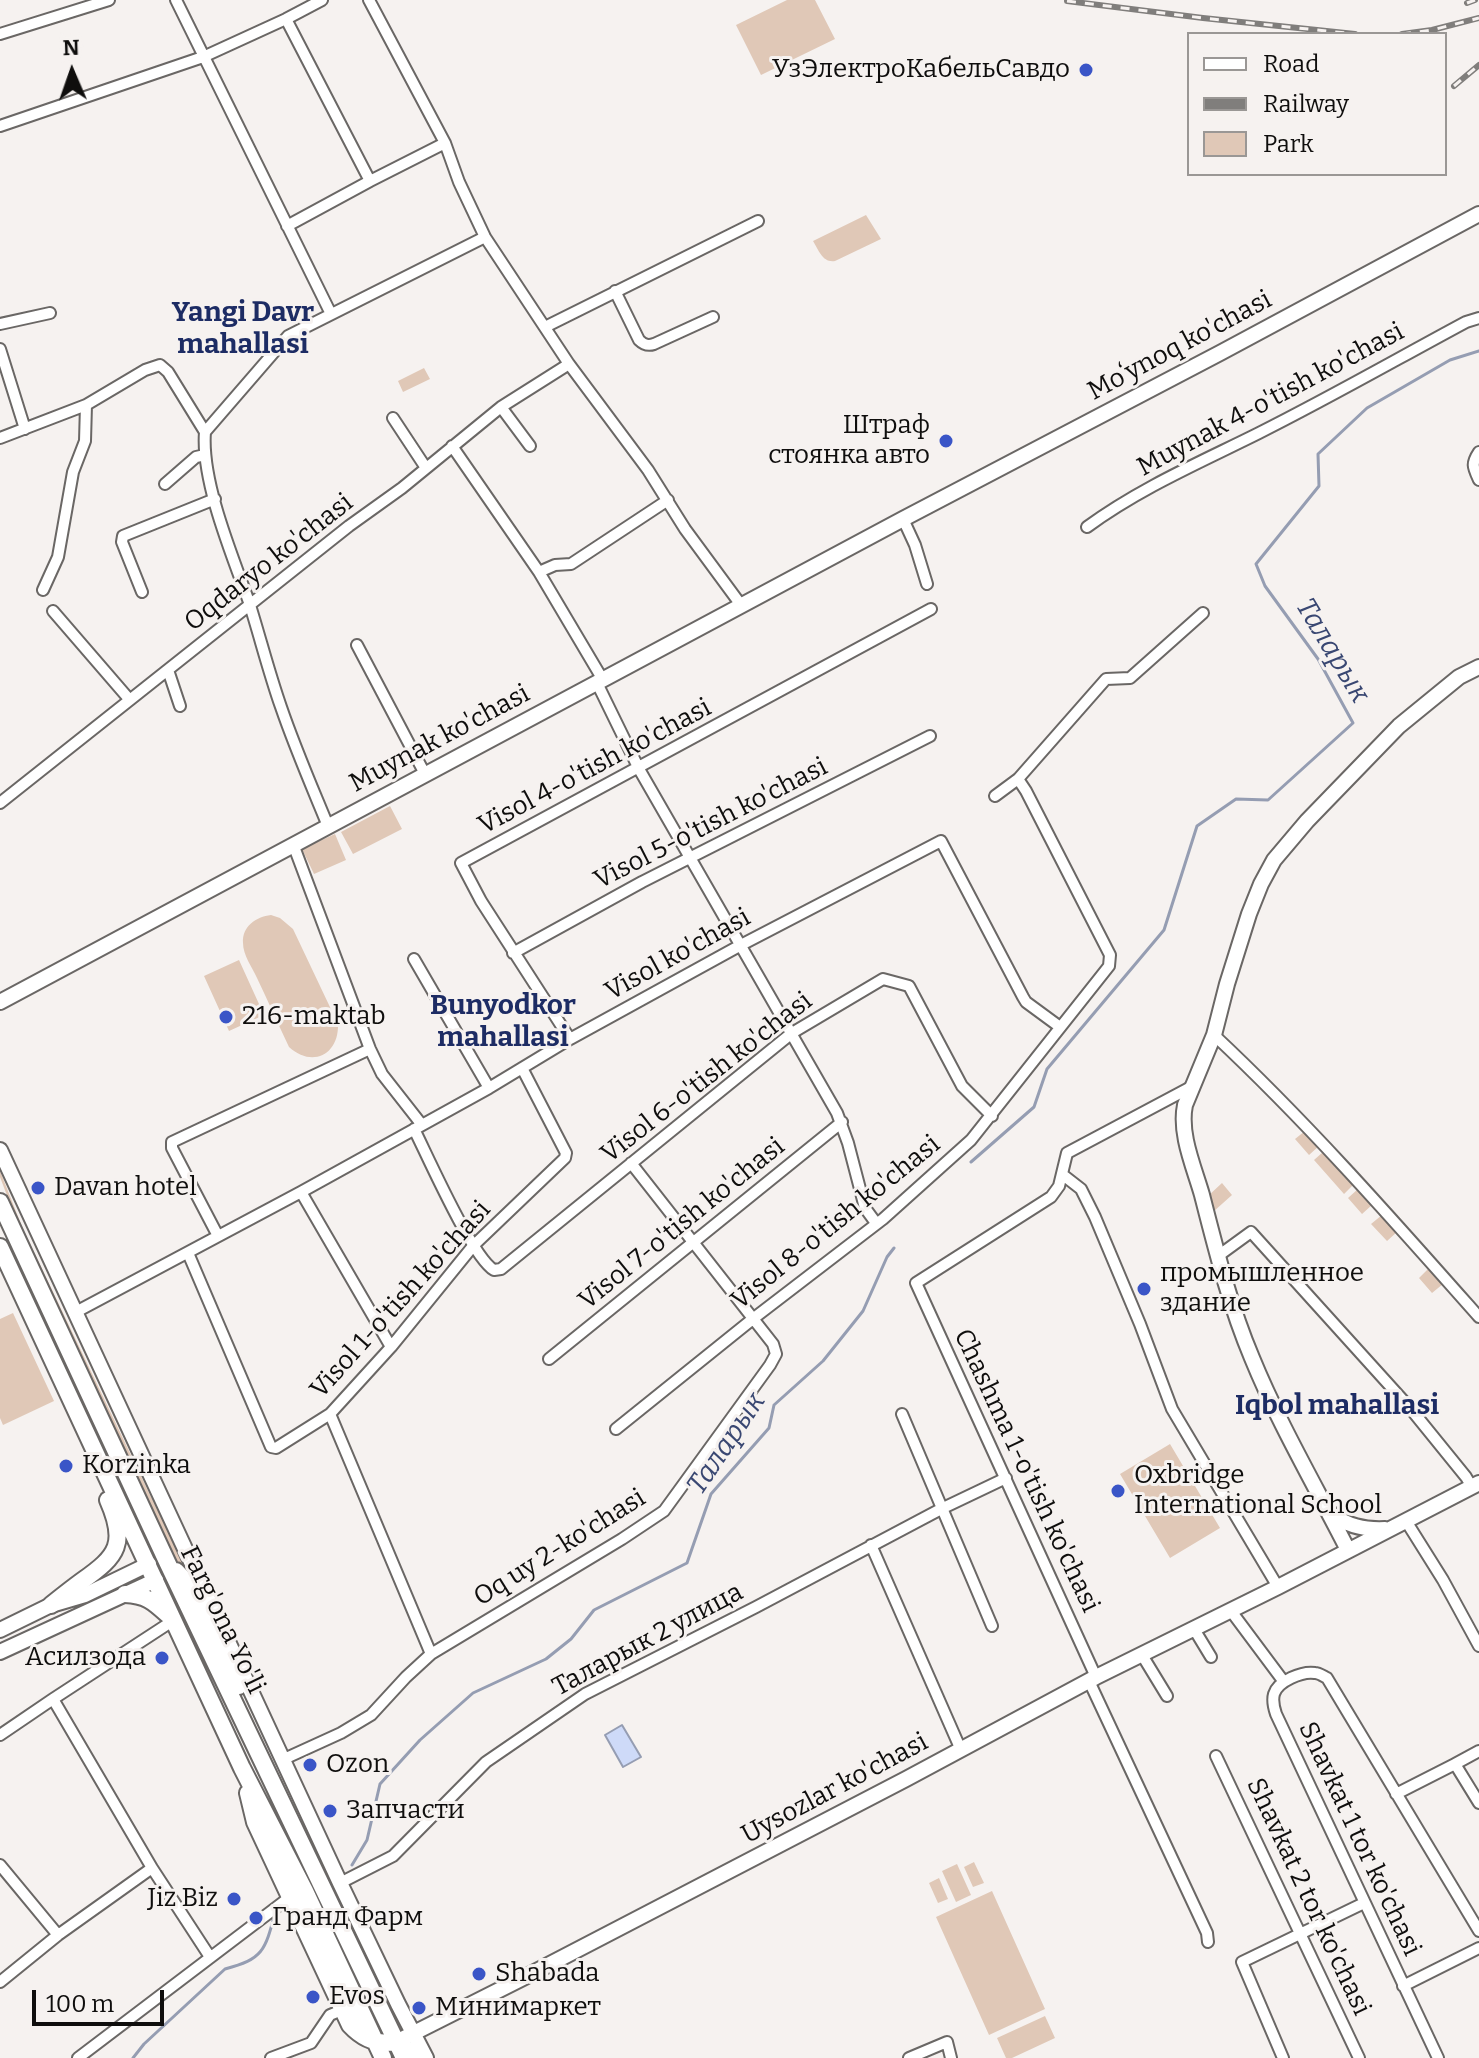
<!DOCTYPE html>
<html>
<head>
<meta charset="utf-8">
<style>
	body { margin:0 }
	#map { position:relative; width:1479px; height:2058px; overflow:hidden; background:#f6f2f0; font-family:Bitter,serif }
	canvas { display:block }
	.legend { position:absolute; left:1187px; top:32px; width:260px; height:144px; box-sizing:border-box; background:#f6f2f0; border:2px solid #9a9795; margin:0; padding:10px 14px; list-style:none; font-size:24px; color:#0f0e0d }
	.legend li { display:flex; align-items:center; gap:16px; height:40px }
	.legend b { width:40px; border:2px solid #9a9795 }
	.north { position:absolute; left:32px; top:32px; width:80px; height:80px; -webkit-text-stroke:6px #f6f2f0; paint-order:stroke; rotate:358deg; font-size:22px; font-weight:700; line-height:32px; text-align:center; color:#0f0e0d }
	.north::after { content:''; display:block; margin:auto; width:28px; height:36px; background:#0f0e0d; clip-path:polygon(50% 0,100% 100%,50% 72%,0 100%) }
	.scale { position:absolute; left:32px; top:1990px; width:132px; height:36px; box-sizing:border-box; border:4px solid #0f0e0d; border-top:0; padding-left:10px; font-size:24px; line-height:28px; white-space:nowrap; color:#0f0e0d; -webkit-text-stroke:6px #f6f2f0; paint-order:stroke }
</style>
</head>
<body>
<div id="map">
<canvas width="1479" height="2058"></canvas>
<ul class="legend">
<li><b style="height:10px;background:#fff"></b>Road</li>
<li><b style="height:10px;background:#807e7c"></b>Railway</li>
<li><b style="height:22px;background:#e0c8b7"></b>Park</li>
</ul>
<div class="north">N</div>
<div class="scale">100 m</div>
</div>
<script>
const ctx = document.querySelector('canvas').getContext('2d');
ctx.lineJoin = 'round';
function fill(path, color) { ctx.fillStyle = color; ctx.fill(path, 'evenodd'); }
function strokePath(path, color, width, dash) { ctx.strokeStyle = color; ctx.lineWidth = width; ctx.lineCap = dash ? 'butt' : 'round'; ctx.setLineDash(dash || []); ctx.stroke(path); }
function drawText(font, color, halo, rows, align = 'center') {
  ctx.font = font + ' Bitter,serif'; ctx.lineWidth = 6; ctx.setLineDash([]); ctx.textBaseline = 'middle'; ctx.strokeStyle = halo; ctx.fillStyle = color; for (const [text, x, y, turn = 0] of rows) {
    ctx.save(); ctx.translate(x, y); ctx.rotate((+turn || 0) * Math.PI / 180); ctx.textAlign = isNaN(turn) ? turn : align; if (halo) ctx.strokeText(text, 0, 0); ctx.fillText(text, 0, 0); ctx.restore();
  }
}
const green = new Path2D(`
	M787,0H815L835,39L761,75L736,25Z
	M866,215L881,239L835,261C823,263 819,251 813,241Z
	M424,368L430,379L403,392L398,381Z
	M390,806L402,829L353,854L341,832Z
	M335,834L346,860L314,874L302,849Z
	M271,915L280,918L293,929L338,1024C339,1055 312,1068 289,1047C278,1024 268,1001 257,978C252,967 243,955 243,943C242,926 256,917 271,915Z
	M239,960L264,1015L229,1031L204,976Z
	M1305,1131L1319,1146L1309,1155L1295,1139Z
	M1323,1152L1353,1185L1344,1194L1314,1160Z
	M0,1171L23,1229L150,1495L193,1577L178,1565L175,1560L20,1230L0,1177Z
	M1222,1183L1232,1195L1213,1212L1208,1196Z
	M1358,1189L1372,1205L1362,1214L1348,1198Z
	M1382,1215L1397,1232L1387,1241L1371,1224Z
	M1429,1268L1443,1284L1432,1293L1419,1278Z
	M13,1313L54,1401L3,1425L0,1418V1319Z
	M1170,1444L1220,1528L1170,1558L1120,1474Z
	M974,1862L984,1883L973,1887L964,1867Z
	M957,1864L971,1895L956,1902L942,1871Z
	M939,1878L948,1899L938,1903L929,1883Z
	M992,1891L1045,2009L989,2035L936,1917Z
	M1045,2016L1055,2038L1012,2058H1006L997,2038Z`);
const water = new Path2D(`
	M622,1725L641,1757L623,1767L605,1735Z`);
const stream = new Path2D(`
	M971,1162L1034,1107L1047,1069L1164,930L1197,826L1236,799L1268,800L1353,723L1318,659L1265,586L1256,564L1319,486L1318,454L1367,408L1450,360L1479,351
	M352,1865L367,1840L380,1784L420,1740L473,1693L546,1659L571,1639L594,1610L687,1563L711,1494L769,1428L774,1405L823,1361L863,1311L887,1257L894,1248
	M133,2058L144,2044L225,1969C263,1959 265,1951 275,1913`);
const street = new Path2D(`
	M176,0L331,314
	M369,0L445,143L459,182L485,237L569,364L648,470L685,529L741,605
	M286,19L370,181
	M0,34L109,0
	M0,126L203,57L286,19L322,0
	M287,226L370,181L445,143
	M615,291L639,340C644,345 648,346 654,344L713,317
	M0,324L50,313
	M545,327L758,221
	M0,349L25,429
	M501,407L530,446
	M393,418L426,468
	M0,438L86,405L145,370L160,365L168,372L205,432
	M452,446L539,572L603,680
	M1479,452C1471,464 1473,467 1479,480
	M165,484L196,457L205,455
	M903,519L915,545L927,584
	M1087,527C1140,488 1201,462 1259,433C1329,398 1397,359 1466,322L1479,318
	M539,572L555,565L571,564L668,500
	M43,590L58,557L73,472L85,441L86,405
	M142,592L122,542L123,536L215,499
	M53,611L129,699
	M357,645L425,774
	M168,670L180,706
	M597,683L639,769L837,1113L848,1143L865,1208L876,1223
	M995,796L1018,779L1106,679L1130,678L1203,613
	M0,803L349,526L402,488L501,407L569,364
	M328,826C312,787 295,748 281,707C269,673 260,637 249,602C232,555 201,481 205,432L288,336L485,237
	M293,844L370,1049L382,1074L422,1125
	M513,953L642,882L930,736
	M414,959L489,1088
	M1214,1035C1308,1123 1394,1221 1479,1317
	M570,1039L481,901L461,863L931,609
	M414,1129C428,1157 472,1257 494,1270L501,1269L792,1033L883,979L909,986L962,1086L992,1116
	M1063,1175L1081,1189L1095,1217L1140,1324L1172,1409L1278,1587
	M301,1192L391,1347
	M218,1236L172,1148V1142L370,1049
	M188,1253L271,1447L276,1448L330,1414L391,1347L473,1246L565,1158L566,1153L522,1068
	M1218,1256L1251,1232L1410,1408L1466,1477L1472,1487
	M74,1313L301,1192L489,1088L570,1039L741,945L941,841L1023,997L1026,1002L1060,1027
	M549,1359L842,1122
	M330,1414L431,1654
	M902,1414L992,1626
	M616,1429L754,1318L883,1219L971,1140L1109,966L1110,955L1026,791L1018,779
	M1406,1521L1443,1580L1479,1646
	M871,1545L961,1750
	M1231,1611L1284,1682
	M1194,1629L1211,1657
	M1142,1655L1167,1696
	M1096,1677L916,1283L1051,1197L1059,1186L1067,1153L1193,1086
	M1089,1681L1207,1933L1208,1942
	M53,1699L152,1868L210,1957
	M0,1735L53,1699L174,1620
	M1479,1751L1455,1764L1479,1803
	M1216,1756L1359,2058
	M284,1759L341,1733L371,1715L406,1677L431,1654L622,1539L664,1511L770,1365L776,1354L773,1344L631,1163
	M1396,1794L1455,1764
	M0,1865L58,1935
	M340,1883L393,1856L486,1762L585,1694L756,1607L941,1509L1006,1478
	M0,1982L58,1935L152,1868
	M1403,1986L1479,1948
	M78,2058L290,1897
	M271,2058L311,2043L330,2015L342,2010
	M909,2058L947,2042L951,2058
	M1283,2058L1242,1962L1364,1903
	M1438,2058L1276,1714C1274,1708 1272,1701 1274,1694C1278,1681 1302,1671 1315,1673C1319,1673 1323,1676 1327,1678L1479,1931`);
const secondary = new Path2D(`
	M0,1002L903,519L1220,353L1479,214
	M0,1150L340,1883L398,2004L426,2058
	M1330,1513C1347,1526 1364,1530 1385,1529
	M1348,1550C1316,1487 1279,1424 1252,1358C1230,1306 1216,1250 1202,1195C1194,1167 1179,1134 1185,1105L1214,1035L1227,984L1249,914L1261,884L1274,860L1307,821L1399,726L1459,677L1479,667
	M0,1630L51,1605L85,1595L149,1564
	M0,1652L156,1580
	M396,2042L525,1977L906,1779L1096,1677L1278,1587L1479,1483`);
const primary = new Path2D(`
	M0,1202L168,1564L404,2058
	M0,1247L242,1768L305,1891L383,2058
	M176,1571L192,1588L239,1686
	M125,1594C146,1595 153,1601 168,1615
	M51,1605C61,1597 71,1589 82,1581C118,1556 127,1543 108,1500
	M248,1793L255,1822L350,2025C363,2039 378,2045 396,2042L410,2052L415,2058`);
const rail = new Path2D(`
	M1067,1L1203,18L1355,34
	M1467,3L1475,0
	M1402,34L1432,30L1479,18
	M1454,86L1479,65`);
const markers = [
	[1086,70,8,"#3a55c7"],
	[946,441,8,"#3a55c7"],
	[226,1017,8,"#3a55c7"],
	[38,1188,8,"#3a55c7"],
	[1144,1289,8,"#3a55c7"],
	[66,1466,8,"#3a55c7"],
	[1118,1491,8,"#3a55c7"],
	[162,1658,8,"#3a55c7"],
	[310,1765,8,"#3a55c7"],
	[330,1811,8,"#3a55c7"],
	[234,1899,8,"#3a55c7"],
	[256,1918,8,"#3a55c7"],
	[479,1974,8,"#3a55c7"],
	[313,1997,8,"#3a55c7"],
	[419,2008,8,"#3a55c7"]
];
const poiNames = [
	["УзЭлектроКабельСавдо",1070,70,"right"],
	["Штраф",930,426,"right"],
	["стоянка авто",930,456,"right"],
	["216-maktab",242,1017],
	["Davan hotel",54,1188],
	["промышленное",1160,1274],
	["здание",1160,1304],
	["Korzinka",82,1466],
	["Oxbridge",1134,1476],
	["International School",1134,1506],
	["Асилзода",146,1658,"right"],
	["Ozon",326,1765],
	["Запчасти",346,1811],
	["Jiz Biz",218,1899,"right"],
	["Гранд Фарм",272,1918],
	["Shabada",495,1974],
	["Evos",329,1997],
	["Минимаркет",435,2008]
];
const streetNames = [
	["Moʻynoq ko'chasi",1180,346,-28],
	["Muynak 4-o'tish ko'chasi",1271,400,-28],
	["Oqdaryo ko'chasi",269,563,-38],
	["Muynak ko'chasi",440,739,-28],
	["Visol 4-o'tish ko'chasi",595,767,-28],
	["Visol 5-o'tish ko'chasi",711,824,-27],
	["Visol ko'chasi",678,955,-29],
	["Visol 6-o'tish ko'chasi",707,1078,-38],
	["Visol 8-o'tish ko'chasi",836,1223,-39],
	["Visol 7-o'tish ko'chasi",682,1224,-39],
	["Visol 1-o'tish ko'chasi",401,1300,-48],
	["Chashma 1-o'tish ko'chasi",1026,1471,65],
	["Oq uy 2-ko'chasi",560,1548,-32],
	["Farg'ona Yo'li",222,1620,64],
	["Таларык 2 улица",648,1640,-28],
	["Uysozlar ko'chasi",835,1789,-28],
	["Shavkat 1 tor ko'chasi",1359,1839,65],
	["Shavkat 2 tor ko'chasi",1308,1897,65]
];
const neighbourhoodNames = [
	["Yangi Davr",243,313],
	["mahallasi",243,345],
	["Bunyodkor",503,1006],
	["mahallasi",503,1038],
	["Iqbol mahallasi",1337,1406]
];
const waterNames = [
	["Таларык",1332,651,59],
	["Таларык",727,1444,-56]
];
fill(green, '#e0c8b7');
fill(water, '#cedaf8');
strokePath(water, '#959db2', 2);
strokePath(stream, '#959db2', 3);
strokePath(street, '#6a6765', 14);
strokePath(secondary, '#6a6765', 18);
strokePath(primary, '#6a6765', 20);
strokePath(street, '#fff', 10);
strokePath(secondary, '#fff', 14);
strokePath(primary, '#fff', 16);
strokePath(rail, '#807e7c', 6);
strokePath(rail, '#f6f2f0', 3, [9]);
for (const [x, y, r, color] of markers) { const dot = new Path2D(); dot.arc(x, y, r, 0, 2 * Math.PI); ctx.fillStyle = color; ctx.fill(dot); strokePath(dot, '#f6f2f0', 3); }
drawText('26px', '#0f0e0d', '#f6f2f0', poiNames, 'left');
drawText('26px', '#0f0e0d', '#f6f2f0', streetNames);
drawText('bold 28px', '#1d2c64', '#f6f2f0', neighbourhoodNames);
drawText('italic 28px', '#394772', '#f6f2f0', waterNames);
</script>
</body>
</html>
